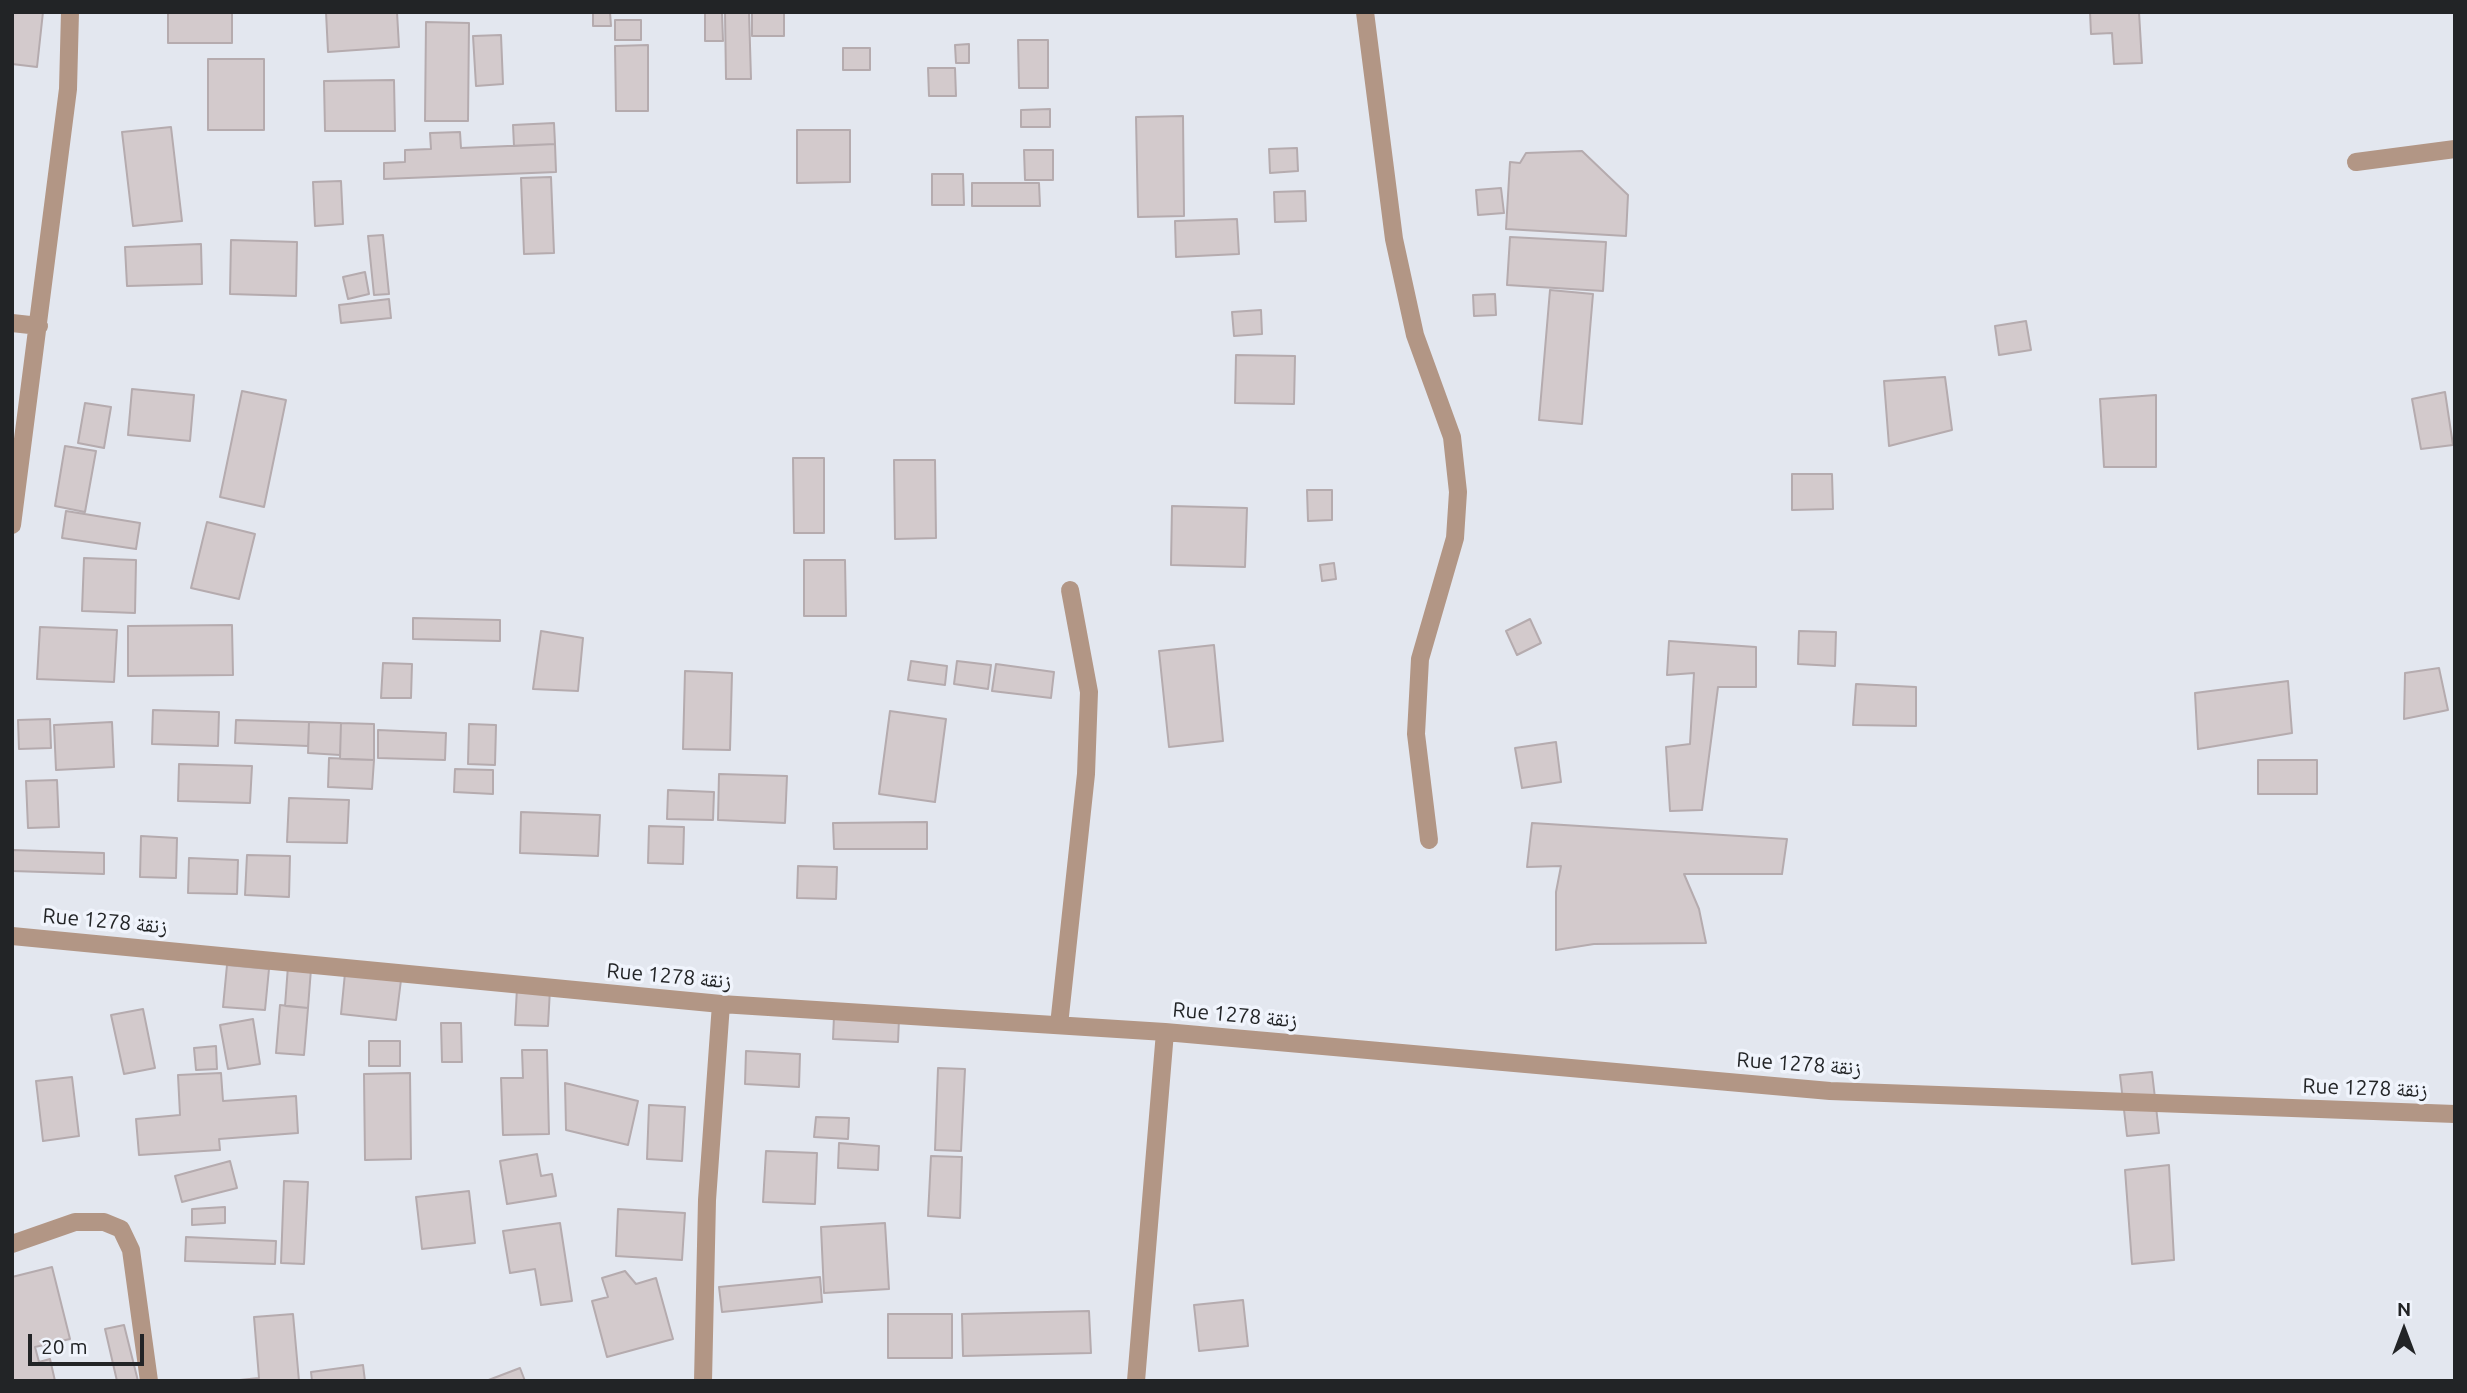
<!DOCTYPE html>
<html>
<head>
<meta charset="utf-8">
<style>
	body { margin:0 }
	#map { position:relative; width:2467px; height:1393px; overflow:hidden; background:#e3e7ef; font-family:Ubuntu,sans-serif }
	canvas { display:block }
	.frame { position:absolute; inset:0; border:14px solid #222426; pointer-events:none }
	.north { position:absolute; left:2369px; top:1295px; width:70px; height:70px; -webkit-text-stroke:5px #f0f4fc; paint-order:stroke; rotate:0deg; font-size:19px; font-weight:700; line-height:28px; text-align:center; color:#222426 }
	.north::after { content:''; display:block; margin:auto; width:24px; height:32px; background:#222426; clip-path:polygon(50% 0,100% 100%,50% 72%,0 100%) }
	.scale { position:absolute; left:28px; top:1334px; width:116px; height:32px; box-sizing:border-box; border:4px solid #222426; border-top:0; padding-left:9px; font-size:21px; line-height:24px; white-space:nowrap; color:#222426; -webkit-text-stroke:5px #f0f4fc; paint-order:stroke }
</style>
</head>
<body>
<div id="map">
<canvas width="2467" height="1393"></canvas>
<div class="frame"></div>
<div class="north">N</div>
<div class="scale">20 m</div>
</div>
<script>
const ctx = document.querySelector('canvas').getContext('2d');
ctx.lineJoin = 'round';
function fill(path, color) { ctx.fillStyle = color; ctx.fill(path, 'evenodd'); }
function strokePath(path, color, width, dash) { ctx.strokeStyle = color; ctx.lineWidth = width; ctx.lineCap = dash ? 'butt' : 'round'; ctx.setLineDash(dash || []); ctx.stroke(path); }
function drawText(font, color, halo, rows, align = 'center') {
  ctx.font = font + ' Ubuntu,"Noto Naskh Arabic",sans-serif'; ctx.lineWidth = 7; ctx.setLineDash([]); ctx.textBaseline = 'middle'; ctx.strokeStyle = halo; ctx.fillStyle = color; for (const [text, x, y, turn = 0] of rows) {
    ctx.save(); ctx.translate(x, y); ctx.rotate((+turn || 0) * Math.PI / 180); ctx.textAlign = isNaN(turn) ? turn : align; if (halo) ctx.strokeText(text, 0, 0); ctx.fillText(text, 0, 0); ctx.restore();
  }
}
const building = new Path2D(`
	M12,12H43L37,67L12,64Z
	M168,12H232V43H168Z
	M326,12H397L399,47L328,52Z
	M593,12H610L611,26H593Z
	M725,12H749L751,79H726Z
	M752,12H784V36H752Z
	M2090,12H2139L2142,63L2114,64L2112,33L2091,34Z
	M705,13H722L723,41H705Z
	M615,20H641V40H615Z
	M426,22L469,23L468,121H425Z
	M501,35L503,84L476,86L473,36Z
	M1018,40H1048V88H1019Z
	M969,44V63H956L955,45Z
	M648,45V111H616L615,46Z
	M843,48H870V70H843Z
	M208,59H264V130H208Z
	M928,68H955L956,96H929Z
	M394,80L395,131H325L324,81Z
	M1050,109V127H1021V110Z
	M1183,116L1184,216L1138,217L1136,117Z
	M554,123L555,144L514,146L513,125Z
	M171,127L182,221L133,226L122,132Z
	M797,130H850V182L797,183Z
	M460,132L461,148L555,144L556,172L384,179V163L405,162V150L431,149L430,133Z
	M1297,148L1298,171L1270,173L1269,149Z
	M1024,150H1053V180H1025Z
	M1582,151L1628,195L1626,236L1506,229L1510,162L1520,163L1526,153Z
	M932,174H963L964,205H932Z
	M551,177L554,253L524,254L521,178Z
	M341,181L343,224L315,226L313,182Z
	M972,183H1039L1040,206H972Z
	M1501,188L1504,213L1478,215L1476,190Z
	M1305,191L1306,221L1275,222L1274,192Z
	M1237,219L1239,254L1176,257L1175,221Z
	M383,235L389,294L374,295L368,236Z
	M1510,237L1606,242L1603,291L1507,285Z
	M231,240L297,242L296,296L230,294Z
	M201,244L202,284L127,286L125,247Z
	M365,272L369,294L348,299L343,277Z
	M1550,290L1593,294L1582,424L1539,420Z
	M1495,294L1496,315L1474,316L1473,295Z
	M389,299L391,318L341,323L339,305Z
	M1261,310L1262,334L1234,336L1232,312Z
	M2026,321L2031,350L1999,355L1995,326Z
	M1236,355L1295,356L1294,404L1235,403Z
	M1945,377L1952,430L1889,446L1884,381Z
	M132,389L194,395L190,441L128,435Z
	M242,391L286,400L264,507L220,497Z
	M2445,392L2453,445L2421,449L2412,399Z
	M2156,395V467H2104L2100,399Z
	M85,403L111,407L104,448L78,443Z
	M65,446L96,451L85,512L55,506Z
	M793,458H824V533H794Z
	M894,460H935L936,538L895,539Z
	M1792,474H1832L1833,509L1792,510Z
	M1307,490H1332V520L1308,521Z
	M1172,506L1247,508L1245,567L1171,565Z
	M66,511L140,523L136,549L62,538Z
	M207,522L255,534L239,599L191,588Z
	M84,558L136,560L135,613L82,611Z
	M804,560H845L846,616H804Z
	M1334,563L1336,579L1322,581L1320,565Z
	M413,618L500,620V641L413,639Z
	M1530,619L1541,643L1517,655L1506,631Z
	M232,625L233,675L128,676V626Z
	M40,627L117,630L114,682L37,679Z
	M541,631L583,638L578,691L533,689Z
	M1799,631L1836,632L1835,666L1798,664Z
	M1669,641L1756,647V687H1718L1702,810L1670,811L1666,747L1690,744L1694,673L1667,675Z
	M1214,645L1223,741L1169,747L1159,651Z
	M911,661L947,666L945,685L908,680Z
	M957,661L991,665L988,689L954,684Z
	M383,663L412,664L411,698H381Z
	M996,664L1054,672L1051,698L992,691Z
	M2439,668L2448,710L2404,719L2405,673Z
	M685,671L732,673L730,750L683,749Z
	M2288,681L2292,733L2198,749L2195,693Z
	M1856,684L1916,687V726L1853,725Z
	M153,710L219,712L218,746L152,744Z
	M890,711L946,719L935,802L879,794Z
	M50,719L51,748L19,749L18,720Z
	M236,720L309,722L308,746L235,743Z
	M112,722L114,767L56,770L54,725Z
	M309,722L341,723L340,755L308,753Z
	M341,723L374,724V760L340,759Z
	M469,724L496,725L495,765L468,764Z
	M378,730L446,733L445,760L378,758Z
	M1556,742L1561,782L1522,788L1515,748Z
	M329,758L374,760L372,789L328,787Z
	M2258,760H2317V794H2258Z
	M179,764L252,766L250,803L178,801Z
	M455,769L493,770V794L454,792Z
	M719,774L787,776L785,823L718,820Z
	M57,780L59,827L28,828L26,781Z
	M668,790L714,792L713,820L667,819Z
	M289,798L349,800L347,843L287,842Z
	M521,812L600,815L598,856L520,853Z
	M927,822V849H834L833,823Z
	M1532,823L1787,839L1782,874H1684L1699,909L1706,943L1594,944L1556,950V892L1561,866L1527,867Z
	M649,826L684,827L683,864L648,863Z
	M141,836L177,838L176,878L140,877Z
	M12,850L104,853V874L12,871Z
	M247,855L290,856L289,897L245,895Z
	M189,858L238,860L237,894L188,893Z
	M798,866L837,867L836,899L797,898Z
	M227,965L269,969L265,1010L223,1007Z
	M288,966L311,969L308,1008L285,1006Z
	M345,973L401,980L396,1020L341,1014Z
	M517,988L550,989L548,1026L515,1025Z
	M280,1005L308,1008L304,1055L276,1053Z
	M143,1009L155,1068L124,1074L111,1015Z
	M834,1016L899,1019L898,1042L833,1039Z
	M253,1019L260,1064L228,1069L220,1025Z
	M441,1023H461L462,1062H442Z
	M369,1041H400V1066H369Z
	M216,1046L217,1069L196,1070L194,1048Z
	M522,1050H547L549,1134L503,1135L501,1078H523Z
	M746,1051L800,1054L799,1087L745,1084Z
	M938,1068L965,1069L961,1151L935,1150Z
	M2152,1072L2159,1133L2127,1136L2120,1075Z
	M221,1073L223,1101L296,1096L298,1133L219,1139L220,1150L139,1155L136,1119L180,1115L178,1075Z
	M410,1073L411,1159L365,1160L364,1074Z
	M72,1077L79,1136L43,1141L36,1081Z
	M565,1083L638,1101L628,1145L566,1130Z
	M649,1105L685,1107L682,1161L647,1159Z
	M816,1117L849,1118L848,1139L814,1137Z
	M839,1143L879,1146L878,1170L838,1168Z
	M766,1151L817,1153L815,1204L763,1202Z
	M537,1154L541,1176L552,1174L556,1196L507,1204L500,1161Z
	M931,1156L962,1157L960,1218L928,1216Z
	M230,1161L237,1188L182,1202L175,1176Z
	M2169,1165L2174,1260L2132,1264L2125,1170Z
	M284,1181L308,1182L304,1264L281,1263Z
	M469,1191L475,1243L422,1249L416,1197Z
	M225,1207V1223L192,1225V1209Z
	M618,1209L685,1213L682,1260L616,1256Z
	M560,1223L572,1301L541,1305L535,1269L510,1273L503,1231Z
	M885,1223L889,1289L824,1293L821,1227Z
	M186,1237L276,1241L275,1264L185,1261Z
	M52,1267L70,1339L35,1347L39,1362L50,1359L55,1381H12V1277Z
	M625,1271L636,1284L656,1278L673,1339L607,1357L592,1301L608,1297L602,1278Z
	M820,1277L822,1302L722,1312L719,1287Z
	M1243,1300L1248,1346L1199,1351L1194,1305Z
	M1089,1311L1091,1353L963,1356L962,1314Z
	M293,1314L299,1381H230L259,1378L254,1317Z
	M888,1314H952V1358H888Z
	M124,1325L138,1381H117L105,1329Z
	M363,1365L365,1381H312L311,1372Z
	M520,1368L525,1381H486Z`);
const minor = new Path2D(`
	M1365,12L1394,239L1415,335L1452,437L1458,492L1455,538L1420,659L1416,734L1429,840
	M2356,162L2455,149
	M12,323L39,326
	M12,525L68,89L70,12
	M12,936L721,1004L1165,1032L1830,1091L2455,1114
	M1059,1025L1086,774L1089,692L1070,590
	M12,1244L75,1222H104L121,1229L131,1250L149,1381
	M703,1381L707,1200L721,1004
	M1136,1381L1165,1032`);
const streetNames = [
	["Rue 1278 زنقة",105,921,5],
	["Rue 1278 زنقة",669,976,5],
	["Rue 1278 زنقة",1235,1015,5],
	["Rue 1278 زنقة",1799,1064,4],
	["Rue 1278 زنقة",2365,1088,2]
];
fill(building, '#d3cacc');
strokePath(building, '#b5abae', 2);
strokePath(minor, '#b29685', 18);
drawText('21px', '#222426', '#f0f4fc', streetNames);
</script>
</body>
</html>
